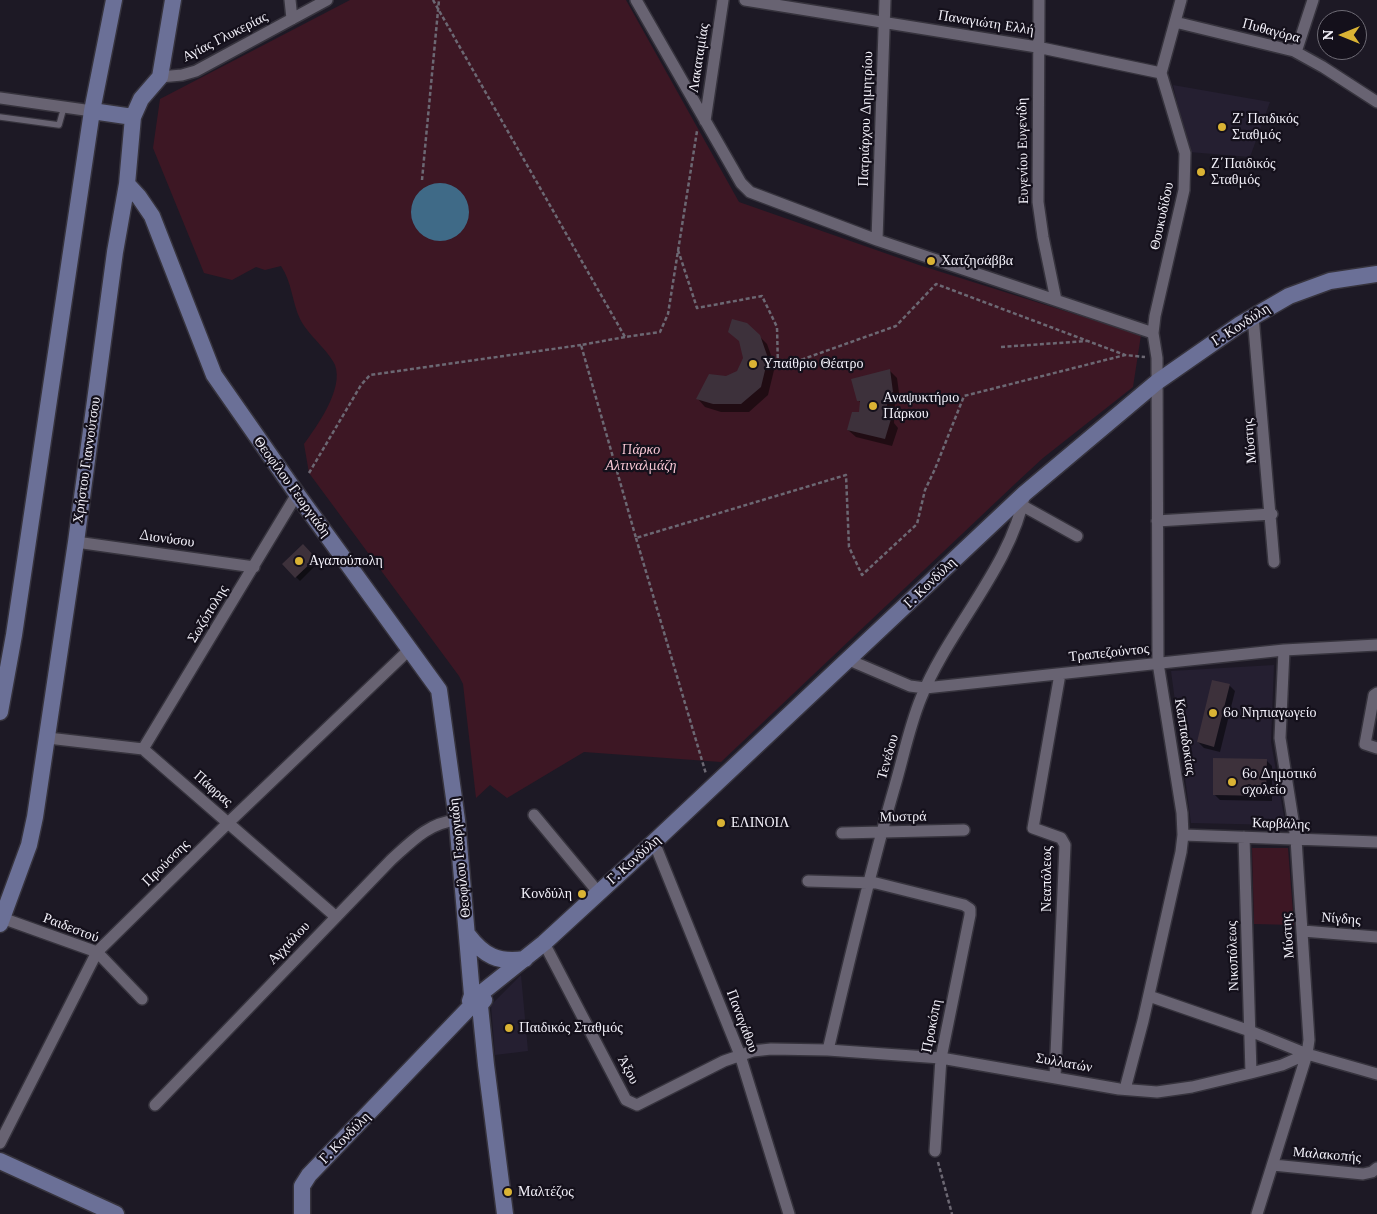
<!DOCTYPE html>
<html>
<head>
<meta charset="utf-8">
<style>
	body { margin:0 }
	#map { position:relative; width:1377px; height:1214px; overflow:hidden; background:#1d1925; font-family:Lora,serif }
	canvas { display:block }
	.north { position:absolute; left:1317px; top:10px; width:50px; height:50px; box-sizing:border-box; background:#14101b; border:1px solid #6d6a74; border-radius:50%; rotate:270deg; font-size:14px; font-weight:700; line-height:20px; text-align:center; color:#f3f1fa }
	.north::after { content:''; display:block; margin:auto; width:18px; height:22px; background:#dab334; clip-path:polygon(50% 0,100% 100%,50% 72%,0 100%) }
</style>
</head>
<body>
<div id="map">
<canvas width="1377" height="1214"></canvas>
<div class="north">N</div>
</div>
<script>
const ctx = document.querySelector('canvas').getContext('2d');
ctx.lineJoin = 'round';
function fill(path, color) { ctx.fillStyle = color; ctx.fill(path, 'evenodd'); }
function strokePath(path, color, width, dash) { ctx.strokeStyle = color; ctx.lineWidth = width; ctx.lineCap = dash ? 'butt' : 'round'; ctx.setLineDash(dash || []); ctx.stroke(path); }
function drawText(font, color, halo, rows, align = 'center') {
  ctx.font = font + ' Lora,serif'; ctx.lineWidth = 4.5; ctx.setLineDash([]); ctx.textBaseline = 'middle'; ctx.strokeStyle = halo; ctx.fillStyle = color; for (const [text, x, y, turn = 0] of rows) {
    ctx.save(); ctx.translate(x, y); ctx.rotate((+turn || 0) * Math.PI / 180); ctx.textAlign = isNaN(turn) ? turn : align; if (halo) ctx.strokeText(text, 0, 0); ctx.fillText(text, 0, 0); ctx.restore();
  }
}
const built = new Path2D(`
	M1173,85L1270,102L1250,157L1189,152Z
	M1274,665L1271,742L1285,822L1278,825L1191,823L1171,671Z
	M521,975L528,1051L495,1055L491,1005Z`);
const green = new Path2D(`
	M350,0H626L739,202L919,265L1141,335L1133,387L1043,458L1017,482L721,762L584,752L507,798L490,785L476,798L463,684L459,676L309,473L304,444C317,426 344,389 335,365C329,351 308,335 300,319C292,302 292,282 281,266L265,270L256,267L232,280L204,273L153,148L160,99Z
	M1252,848H1288L1294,925L1254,924Z`);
const water = new Path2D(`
	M411 212a29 29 0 1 1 58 0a29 29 0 1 1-58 0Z`);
const shadow = new Path2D(`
	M759,336L767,344L775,366L768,395L749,412H721L705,407L698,399L726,377L738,372Z
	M889,370L897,378L900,400L895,403L894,423L898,428L892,446L856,437L848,430L860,413L861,403L858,400Z
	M303,546L319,562L300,581L283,564Z
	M1229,685L1235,691L1220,752L1204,748L1198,742Z
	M1267,761L1272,766V801L1220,800L1214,794Z`);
const building = new Path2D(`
	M732,319L747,323L760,335L768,358L761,387L741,404H713L696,399L709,374L726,376L737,371L743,358L739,341L728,332Z
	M890,369L893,392L888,395L886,416L891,419L885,439L847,430L852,412H859L860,401H857L851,379Z
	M303,544L316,558L295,578L282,564Z
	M1212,680L1230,684L1214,747L1197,742Z
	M1213,758L1267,759L1266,796L1213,795Z`);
const path = new Path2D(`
	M433,0L625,337L660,332L668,314L697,131
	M422,180L439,0
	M678,250L697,308L762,296L777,327L778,368L896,326L936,284L1125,355L1145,357
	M625,337L581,345L636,538L846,475L849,547L862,575L917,524L925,490L935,469L964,396L1125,355
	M1001,347L1087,341
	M309,473L361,385L370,375L581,345
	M636,538L706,774
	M938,1162L952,1214`);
const lane = new Path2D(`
	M0,117L59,125L64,107`);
const street = new Path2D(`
	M290,0L292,19
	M636,0L741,183L750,192L877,240L1153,333
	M745,0L1037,47L1161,73
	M1039,0L1038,202L1043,237L1056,300
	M1175,22L1294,51L1323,67L1377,102
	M1296,52L1313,0
	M160,77L182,75L196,71L327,0
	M0,98L92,111
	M705,121L723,0
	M877,240L885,0
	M1253,316L1274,562
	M1023,506L1077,536
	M1157,521L1272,514
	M76,542L254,567
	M849,660L910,686L925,688L1284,650L1377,645
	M1377,693L1374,695L1365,744L1377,748
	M48,738L143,749L335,916
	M143,749L297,494
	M534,815L598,892
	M842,833L964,830
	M1183,835L1377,842
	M1244,837L1251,1073
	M654,842L740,1055L789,1214
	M808,881L876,883L964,905L970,909V915L941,1058L935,1151
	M2,918L97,952L142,999
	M1303,931L1377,937
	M544,943L626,1100L637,1105L724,1061L753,1051L771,1049L828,1050L941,1058L1119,1089L1157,1092L1192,1087L1251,1073L1282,1065L1307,1054
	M1149,996L1250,1031L1307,1054L1377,1074
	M828,1050C849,962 869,875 894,789C903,759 909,727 921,698C949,628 1011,567 1025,493
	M1055,1077L1065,845L1061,838L1033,828L1060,674
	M1125,1089L1143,1021L1181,852L1183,835L1182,813L1158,663L1157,358L1153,333L1155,316L1184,190L1185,153L1161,73L1181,0
	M155,1105L391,860C412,841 428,823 457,820
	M0,1143L97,952L228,823L411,648
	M1273,1165L1363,1174L1372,1172L1377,1168
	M1257,1214L1307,1054L1309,1040L1296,839L1280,738L1284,650`);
const secondary = new Path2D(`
	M92,111L133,117
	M127,184L139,197L152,216L214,375L297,494L439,690L457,820L472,995
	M0,712L14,635L92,111L114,0
	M0,924L29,845L35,817L76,542L115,252L127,184L133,117L141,99L160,77L173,0
	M468,935C484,956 498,963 525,959
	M480,994L484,1000L478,1007L472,1005L470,1001L472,995L480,994L544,943L654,842L1025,493L1157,382L1239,325L1289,296L1330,281L1377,274
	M480,1006L486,1065L505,1214
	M0,1161L116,1214
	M302,1214V1186L309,1175L472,1005`);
const markers = [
	[1222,127,5,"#dab334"],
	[1201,172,5,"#dab334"],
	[931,261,5,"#dab334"],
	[753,364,5,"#dab334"],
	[873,406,5,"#dab334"],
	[299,561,5,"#dab334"],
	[1213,713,5,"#dab334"],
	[1232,782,5,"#dab334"],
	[721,823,5,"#dab334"],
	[582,894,5,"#dab334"],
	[509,1028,5,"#dab334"],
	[508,1192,5,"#dab334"]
];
const streetNames = [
	["Παναγιώτη Ελλή",986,23,9],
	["Πυθαγόρα",1271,31,15],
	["Αγίας Γλυκερίας",225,37,-27],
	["Λακαταμίας",699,58,-81],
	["Πατριάρχου Δημητρίου",866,119,-88],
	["Ευγενίου Ευγενίδη",1023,151,-91],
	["Θουκυδίδου",1162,216,-78],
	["Γ. Κονδύλη",1241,325,-33],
	["Μύστης",1250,441,-95],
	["Χρήστου Γιαννούτσου",87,460,-82],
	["Θεοφίλου Γεωργιάδη",292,487,54],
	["Διονύσου",167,539,8],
	["Γ. Κονδύλη",930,583,-44],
	["Σωζόπολης",208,614,-59],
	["Τραπεζούντος",1109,653,-6],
	["Καππαδοκίας",1185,737,81],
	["Τενέδου",888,757,-74],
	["Πάφρας",213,789,41],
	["Μυστρά",903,817,-1],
	["Καρβάλης",1281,824,2],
	["Θεοφίλου Γεωργιάδη",460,858,-96],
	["Γ. Κονδύλη",634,860,-42],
	["Προύσσης",166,863,-45],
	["Νεαπόλεως",1047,879,-90],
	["Νίγδης",1341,919,4],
	["Ραιδεστού",71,928,21],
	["Μύστης",1288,936,-94],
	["Αγχιάλου",289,943,-46],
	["Νικοπόλεως",1233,956,-92],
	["Παναγάθου",742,1021,69],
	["Προκόπη",932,1026,-79],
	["Συλλατών",1064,1063,10],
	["Άξου",628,1070,62],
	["Γ. Κονδύλη",345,1138,-46],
	["Μαλακοπής",1327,1155,5]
];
const poiNames = [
	["Ζ' Παιδικός",1232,119],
	["Σταθμός",1232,135],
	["Ζ΄Παιδικός",1211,164],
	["Σταθμός",1211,180],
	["Χατζησάββα",941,261],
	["Υπαίθριο Θέατρο",763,364],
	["Αναψυκτήριο",883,398],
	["Πάρκου",883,414],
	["Αγαπούπολη",309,561],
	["6ο Νηπιαγωγείο",1223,713],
	["6ο Δημοτικό",1242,774],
	["σχολείο",1242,790],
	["ΕΛΙΝΟΙΛ",731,823],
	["Κονδύλη",572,894,"right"],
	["Παιδικός Σταθμός",519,1028],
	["Μαλτέζος",518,1192]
];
const parkNames = [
	["Πάρκο",641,450],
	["Αλτιναλμάζη",641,466]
];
fill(built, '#251f31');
fill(green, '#3d1724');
fill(water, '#3f6a87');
fill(shadow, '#0007');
fill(building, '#3d313b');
strokePath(lane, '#36333d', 8);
strokePath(street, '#36333d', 14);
strokePath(secondary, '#36333d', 19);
strokePath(path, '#6c6873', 2.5, [4, 2.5]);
strokePath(lane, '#686372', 5.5);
strokePath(street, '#686372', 11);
strokePath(secondary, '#6b7097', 16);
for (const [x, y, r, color] of markers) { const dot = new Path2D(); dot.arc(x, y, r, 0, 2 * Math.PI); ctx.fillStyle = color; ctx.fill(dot); strokePath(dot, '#14101b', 2); }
drawText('14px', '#f3f1fa', '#14101b', streetNames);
drawText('14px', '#f3f1fa', '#14101b', poiNames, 'left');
drawText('italic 14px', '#fac9d6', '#14101b', parkNames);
</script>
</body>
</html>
